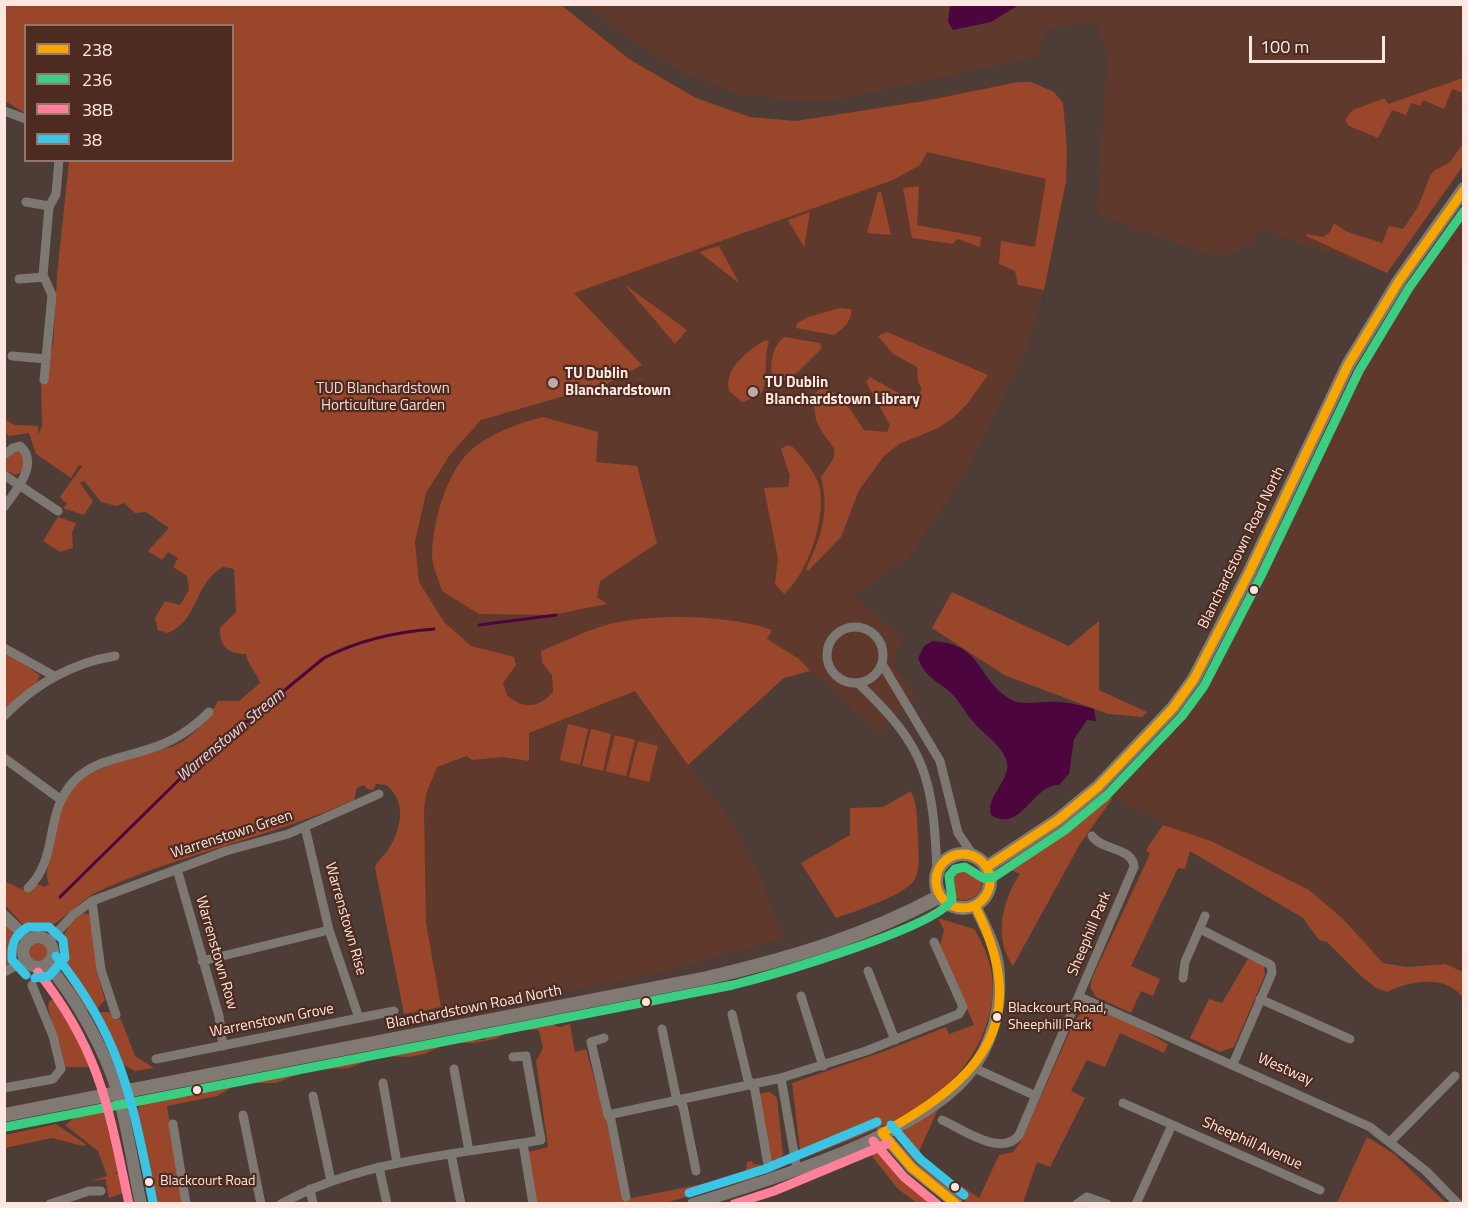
<!DOCTYPE html>
<html>
<head>
<meta charset="utf-8">
<style>
	body { margin:0 }
	#map { position:relative; width:1468px; height:1208px; overflow:hidden; background:#4e3c36; font-family:"Titillium Web",sans-serif }
	canvas { display:block }
	.frame { position:absolute; inset:0; border:6px solid #fee7e0; pointer-events:none }
	.legend { position:absolute; left:24px; top:24px; width:210px; height:138px; box-sizing:border-box; background:#4d2b20; border:2px solid #94766d; margin:0; padding:8px 10px; list-style:none; font-size:18px; color:#fee7e0 }
	.legend li { display:flex; align-items:center; gap:12px; height:30px }
	.legend b { width:30px; border:2px solid #94766d }
	.scale { position:absolute; left:1249px; top:36px; width:136px; height:27px; box-sizing:border-box; border:3px solid #fee7e0; border-top:0; padding-left:8px; font-size:18px; line-height:21px; white-space:nowrap; color:#fee7e0; -webkit-text-stroke:4px #4d2b20; paint-order:stroke }
</style>
</head>
<body>
<div id="map">
<canvas width="1468" height="1208"></canvas>
<div class="frame"></div>
<ul class="legend">
<li><b style="height:8px;background:#f7a600"></b>238</li>
<li><b style="height:8px;background:#3ace82"></b>236</li>
<li><b style="height:8px;background:#ff8098"></b>38B</li>
<li><b style="height:8px;background:#3ac5e4"></b>38</li>
</ul>
<div class="scale">100 m</div>
</div>
<script>
const ctx = document.querySelector('canvas').getContext('2d');
ctx.lineJoin = 'round';
function fill(path, color) { ctx.fillStyle = color; ctx.fill(path, 'evenodd'); }
function strokePath(path, color, width, dash) { ctx.strokeStyle = color; ctx.lineWidth = width; ctx.lineCap = dash ? 'butt' : 'round'; ctx.setLineDash(dash || []); ctx.stroke(path); }
function drawText(font, color, halo, rows, align = 'center') {
  ctx.font = font + ' "Titillium Web",sans-serif'; ctx.lineWidth = 4.5; ctx.setLineDash([]); ctx.textBaseline = 'middle'; ctx.strokeStyle = halo; ctx.fillStyle = color; for (const [text, x, y, turn = 0] of rows) {
    ctx.save(); ctx.translate(x, y); ctx.rotate((+turn || 0) * Math.PI / 180); ctx.textAlign = isNaN(turn) ? turn : align; if (halo) ctx.strokeText(text, 0, 0); ctx.fillText(text, 0, 0); ctx.restore();
  }
}
const built = new Path2D(`
	M561,5L629,59L696,98L750,117L796,121L1018,82L1038,84L1054,92L1063,103L1066,182L1044,290L1025,353L967,471L909,557L854,595L902,639L896,650L894,665L916,697L880,733L810,671L784,678L688,765L726,813L756,867L783,938L663,972L410,1022L381,875L432,770L511,740L70,161L232,160V26Z
	M587,5H1463V166L1387,273L1259,229L1252,243L1230,255H1208L1097,214L1107,57L1097,23L1055,27L1048,30L1040,42L1041,56L834,100L795,101L739,94L687,75L638,45Z
	M1463,208V969L1383,961L1357,940L1209,847L1109,795L1188,715L1273,558L1337,416L1441,234Z`);
const green = new Path2D(`
	M5,5H561L629,59L696,98L750,117L796,121L925,101L1018,82H1031L1054,92L1063,103L1067,148L1066,182L1044,290L1018,285L1015,271L999,264L1001,241L1035,247L1046,179L927,152L920,165L893,180L574,293L642,365L606,384L481,420L449,456L426,493L415,542L419,582L444,622L471,646L514,657L516,665L503,683L507,696C525,709 537,709 553,692L552,675L542,663L541,651C563,642 587,630 610,624C653,613 730,615 772,630L767,639L799,659L810,671L784,678L688,765L635,691L529,733V761L503,757L472,760L467,756L437,767L426,794L424,810L426,923L441,1007L404,1014L375,867C378,860 383,857 387,851C401,832 408,801 386,785L376,784L373,790L367,789L364,785L357,788L354,800C271,837 180,854 97,892C77,902 62,923 41,931L26,928L5,905L4,881L28,892L37,884L45,887L49,884C43,871 52,858 53,844C61,775 93,770 151,752C159,750 170,748 178,744C194,736 210,716 218,701H239L260,683C256,671 248,666 246,654C228,654 219,646 220,628L236,612L234,569L223,567C194,583 199,620 168,633L158,630L155,618L165,601L180,605L189,590L187,576L173,567L178,558L168,552L162,560L148,551L169,528L146,512L135,513L124,503L116,506L101,502L84,481L80,483L93,501L84,515L63,508L67,504L60,497L82,466L79,465L71,478L36,454L29,433L9,436L6,433V420L15,425L38,426V435L42,426L41,384L53,345L57,275L69,161L232,160V26H26L25,113L5,101Z
	M1463,78V93L1452,89L1444,109L1423,100L1420,106L1411,103L1406,115L1392,110L1378,138L1349,126L1345,120L1353,110L1385,98L1388,104Z
	M1463,144V166L1387,273L1306,236L1307,234L1323,237L1330,232L1334,223L1345,231L1382,243L1389,226L1403,229L1418,207L1430,176L1435,170L1449,163Z
	M919,186L917,225L981,237L980,247L957,239L953,244L912,238L903,188Z
	M878,192H881L891,235L867,233Z
	M810,212L804,247L788,220Z
	M719,246L739,283L699,252Z
	M625,285L687,330L675,344Z
	M840,308L851,309C853,320 843,329 834,335L796,328L797,323L808,317Z
	M887,332L988,375L967,404L953,418L938,428L899,444L884,456L859,490L841,537L808,571L806,569C821,538 830,512 821,477C847,444 830,451 818,424C815,419 815,412 814,405L806,402L822,387L841,396L864,430L887,432L890,425L866,382L870,377L909,399L918,396L922,389L918,382L917,367L893,354L878,336Z
	M784,337L820,343L822,348L799,371L780,384L774,383C769,366 771,348 784,337Z
	M766,340L769,342C763,356 769,386 760,394C756,398 747,400 742,402L729,391C723,369 749,349 766,340Z
	M543,417L598,432L596,462L637,466L657,543L600,581L597,597L607,604L552,615L479,614L442,591C439,580 432,566 432,555C433,521 447,467 476,446C497,431 519,423 543,417Z
	M787,445L793,447C802,458 815,471 819,485C827,516 808,574 784,594L775,584L778,558L764,488L788,487L790,476L781,449Z
	M19,449L27,458L22,472L15,475L5,470C4,459 10,453 19,449Z
	M58,517L76,523L72,533L73,548L60,552L43,541Z
	M952,592L1069,646L1099,621V690L1147,712L1142,717L1108,714L1004,675L932,628Z
	M5,652L40,675L37,682L5,709Z
	M568,724L588,729L580,765L560,760Z
	M591,729L611,734L603,771L582,766Z
	M615,735L635,740L626,776L606,771Z
	M638,741L658,746L649,782L629,777Z
	M911,791C918,806 917,821 918,837C918,850 921,867 915,879C907,895 853,912 836,918L801,863L850,835V808L883,807Z
	M1102,791L1112,799L1080,844L1013,966C993,938 1002,901 1020,874L1004,867L1013,857Z
	M1163,825L1211,841L1309,890L1343,919L1383,963L1407,967L1445,964L1463,972V998C1446,974 1410,981 1387,992L1376,988L1360,975L1327,942L1319,940L1303,918L1190,851L1185,869L1178,868L1131,966L1160,979L1153,996L1141,991L1131,1013L1096,997L1090,987L1093,976L1150,854L1146,850Z
	M946 882a18 18 0 1 1 36 0a18 18 0 1 1-36 0Z
	M82,913L89,914L93,922L97,973L105,1000L98,1008L99,1012H109L115,1020L121,1019L135,1056L154,1068L135,1071L124,1065L95,1014L86,1010L62,969L59,945L69,925Z
	M938,918L974,929C991,956 998,985 989,1016C965,1104 877,1129 801,1159L792,1083L885,1051L946,1027L949,1034L974,1025L940,947L944,930Z
	M4,924C19,938 26,956 4,968Z
	M28 951a10 10 0 1 1 20 0a10 10 0 1 1-20 0Z
	M1249,957L1264,966L1265,975L1234,1047L1220,1052L1190,1038L1209,999L1222,1003Z
	M57,998L92,1067H65L48,1008L49,1001Z
	M1086,1006L1130,1023L1168,1044L1164,1053L1120,1033L1105,1067L1087,1060L1071,1091L1085,1098L1050,1167L1037,1162L1023,1203C1007,1203 986,1207 971,1203C955,1200 901,1154 899,1138L902,1132L938,1109L917,1156L979,1198L999,1155L1013,1152L1021,1141L1074,1022Z
	M548,1023L559,1027L570,1024L575,1052L586,1049L608,1127L622,1200L737,1177L755,1175V1178L665,1203H537L528,1152L548,1147L536,1061L543,1048L539,1030L515,1029L495,1039L474,1043H449L424,1054L408,1057L379,1056L349,1068L310,1070L275,1083H240L217,1096L167,1106L183,1203H153L133,1113L142,1104L379,1054L466,1039L483,1040L500,1031Z
	M770,1092L777,1098L783,1154L777,1164L772,1166L758,1094Z
	M105,1110L110,1112L123,1170L111,1175L122,1172L127,1192L109,1198L105,1179L91,1181L107,1176L98,1151L65,1125L80,1114Z
	M56,1124L87,1145L82,1146L52,1138L5,1148V1135Z
	M1367,1137L1394,1154L1446,1203H1337Z
	M875,1147L883,1149L903,1174L937,1203H917L898,1189L867,1150Z
	M752,1161L753,1164L763,1165L764,1169L746,1174L747,1162Z`);
const water = new Path2D(`
	M950,5V4L1019,5L991,22L953,30L948,22Z
	M933,641C984,644 977,681 1012,700C1024,706 1044,701 1058,702C1070,702 1082,706 1094,709L1096,721L1087,720L1074,739L1069,774L1059,785C1033,784 1021,834 991,815C985,795 1014,779 1006,759C1000,744 985,735 975,724C966,714 959,700 949,691C935,680 924,675 918,658L924,646Z`);
const stream = new Path2D(`
	M479,625L556,615
	M60,897L198,761L324,658C359,640 394,632 434,629`);
const minor = new Path2D(`
	M4,111L26,119
	M26,202L49,206
	M19,279L44,277
	M12,356L46,359
	M44,380L52,295L43,275L49,207L56,194L59,160
	M4,455L13,448L20,446C40,463 16,491 4,507
	M4,475L58,511
	M827 655a28 28 0 1 1 56 0a28 28 0 1 1-56 0Z
	M4,648L54,676
	M882,664L940,761L958,833L973,855
	M858,683C927,748 933,779 937,871
	M4,716C34,685 72,663 115,656
	M4,758L60,799
	M305,827L329,930L359,1018
	M177,869L219,1016L223,1046
	M28,888C60,858 43,812 75,780C96,759 128,757 155,747C176,740 193,728 209,712
	M92,901L101,970L116,1015
	M1200,929L1271,965L1272,973L1233,1064
	M49,941L73,915L92,901L226,851L288,834L379,794
	M202,961L329,930
	M868,971L895,1040
	M4,972L26,961
	M1183,978L1185,962L1205,916
	M801,996L823,1066
	M1080,997L1370,1127L1426,1171L1458,1204
	M1260,999L1350,1039
	M732,1014L748,1080L754,1085L768,1165
	M662,1029L676,1096L683,1106L696,1171
	M604,1038L591,1042L608,1115L611,1120L626,1197
	M156,1059L394,1011
	M974,1068L1036,1096
	M454,1069L469,1151
	M781,1078L797,1170
	M383,1083L397,1163
	M4,1088L53,1079L61,1069L53,1036L32,985
	M313,1096L331,1181
	M1123,1103L1320,1190
	M243,1115L261,1204
	M608,1115L781,1078L866,1051L959,1014L963,1007L934,942
	M942,1120C962,1129 1002,1158 1019,1135L1134,867C1133,847 1102,851 1092,836
	M173,1124L186,1204
	M1391,1141L1455,1076
	M523,1143L533,1204
	M451,1154L461,1204
	M379,1167L387,1204
	M310,1189L313,1204
	M50,1204L89,1191H101
	M281,1204C360,1160 454,1155 541,1140L526,1056L513,1057
	M1077,1204L1087,1197L1107,1204
	M1136,1204L1172,1125`);
const tertiary = new Path2D(`
	M4,916L29,940
	M23 952a15 15 0 1 1 30 0a15 15 0 1 1-30 0Z
	M47,964C76,998 106,1051 118,1094C128,1130 133,1167 141,1204
	M882,1133L912,1168L957,1204
	M693,1204C770,1180 915,1137 967,1076C993,1046 1003,1004 998,965C995,944 984,924 975,906`);
const secondary = new Path2D(`
	M936 881a27 27 0 1 1 54 0a27 27 0 1 1-54 0Z
	M987,867L1058,820L1098,787L1173,708L1194,679L1250,571L1348,365L1399,281L1464,189
	M4,1115L707,978C788,959 867,936 940,896`);
const bus1 = new Path2D(`
	M936 881a27 27 0 1 1 54 0a27 27 0 1 1-54 0Z
	M987,867L1058,820L1098,787L1173,708L1194,679L1250,571L1348,365L1399,281L1464,190
	M882,1133C983,1078 1033,1021 975,906
	M882,1133L912,1168L956,1204`);
const bus2 = new Path2D(`
	M6,1127L733,985C768,976 940,927 952,899L949,876L955,869L965,867L983,878L994,877L1065,830L1106,796L1182,716L1204,686L1261,576L1359,371L1409,288L1464,211`);
const bus3 = new Path2D(`
	M38,972C100,1050 109,1109 129,1204
	M873,1141L904,1177L937,1204
	M734,1204L774,1191L887,1144`);
const bus4 = new Path2D(`
	M56,956C123,1039 132,1102 153,1202
	M26,975L12,960C11,945 14,935 28,927H49L63,940L65,958L49,976L35,978
	M891,1125L920,1159L964,1195
	M689,1193L765,1169L877,1122`);
const markers = [
	[553,383,6,"#c0aba4"],
	[753,392,6,"#c0aba4"],
	[1254,590,5,"#fee7e0"],
	[646,1002,5,"#fee7e0"],
	[997,1017,5,"#fee7e0"],
	[197,1090,5,"#fee7e0"],
	[149,1182,5,"#fee7e0"],
	[955,1187,5,"#fee7e0"]
];
const busNames = [
	["Blackcourt Road,",1008,1009],
	["Sheephill Park",1008,1026],
	["Blackcourt Road",160,1182]
];
const poiNames = [
	["TU Dublin",565,374],
	["Blanchardstown",565,391],
	["TU Dublin",765,383],
	["Blanchardstown Library",765,400]
];
const parkNames = [
	["TUD Blanchardstown",383,389],
	["Horticulture Garden",383,406]
];
const streetNames = [
	["Blanchardstown Road North",1242,548,-64],
	["Warrenstown Green",232,835,-18],
	["Warrenstown Rise",345,919,74],
	["Sheephill Park",1090,934,-67],
	["Warrenstown Row",216,953,74],
	["Blanchardstown Road North",474,1008,-11],
	["Warrenstown Grove",272,1021,-11],
	["Westway",1285,1070,24],
	["Sheephill Avenue",1252,1144,24]
];
const waterNames = [
	["Warrenstown Stream",231,736,-40]
];
fill(built, '#60392d');
fill(green, '#99462b');
fill(water, '#4d053d');
strokePath(stream, '#4d053d', 3);
strokePath(minor, '#7e7872', 9);
strokePath(tertiary, '#7e7872', 12);
strokePath(secondary, '#817972', 14);
strokePath(bus1, '#f7a600', 9);
strokePath(bus2, '#3ace82', 9);
strokePath(bus3, '#ff8098', 9);
strokePath(bus4, '#3ac5e4', 9);
for (const [x, y, r, color] of markers) { const dot = new Path2D(); dot.arc(x, y, r, 0, 2 * Math.PI); ctx.fillStyle = color; ctx.fill(dot); strokePath(dot, '#4d2b20', 2); }
drawText('14px', '#fee7e0', '#4d2b20', busNames, 'left');
drawText('bold 15px', '#fee7e0', '#4d2b20', poiNames, 'left');
drawText('15px', '#f8d9d0', '#4d2b20', parkNames);
drawText('15px', '#fee7e0', '#4d2b20', streetNames);
drawText('italic 16px', '#f0d5e7', '#4d2b20', waterNames);
</script>
</body>
</html>
